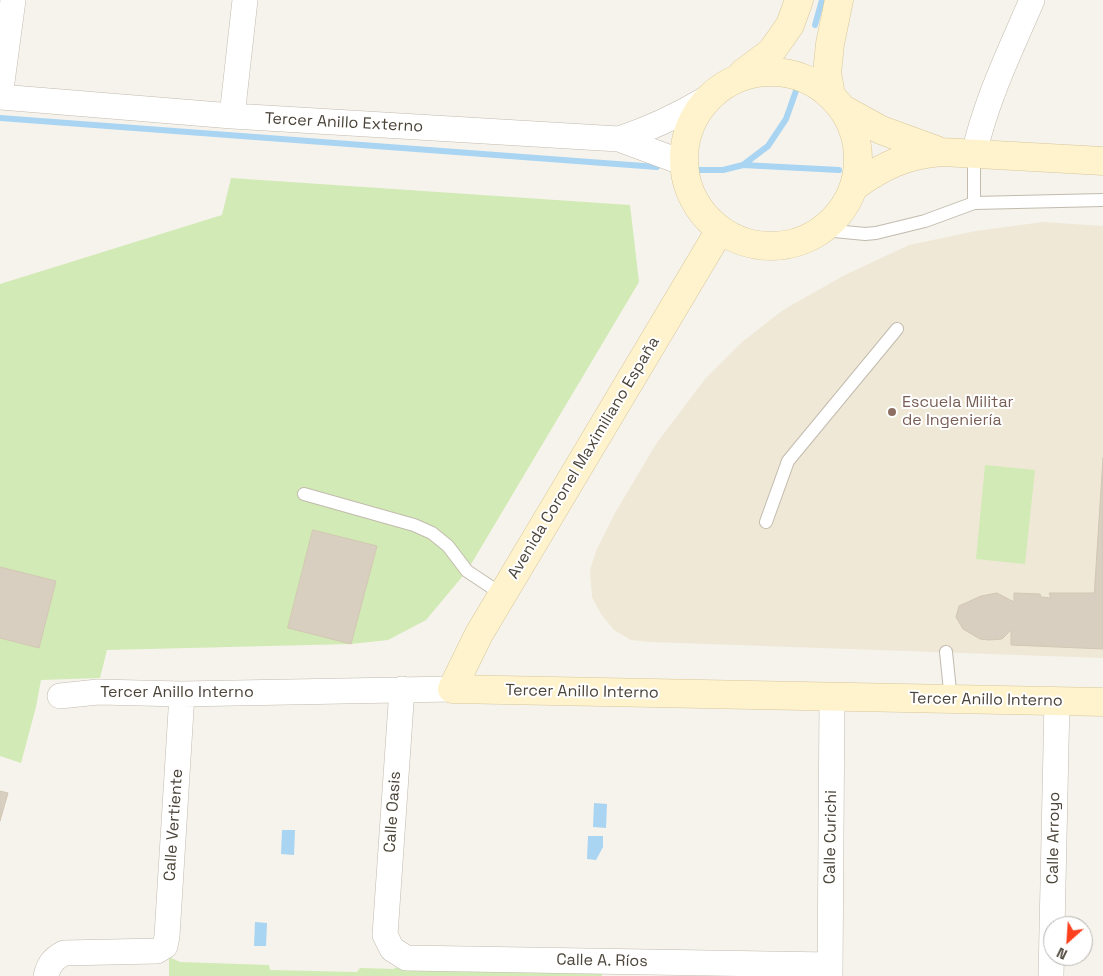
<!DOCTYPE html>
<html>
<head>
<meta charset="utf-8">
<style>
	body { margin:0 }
	#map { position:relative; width:1103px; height:976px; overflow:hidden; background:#f6f3ec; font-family:"Space Grotesk",sans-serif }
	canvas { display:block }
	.north { position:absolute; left:1043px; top:916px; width:50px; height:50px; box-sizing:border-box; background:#fff; border:1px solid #b7b4b0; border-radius:50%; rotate:206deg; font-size:14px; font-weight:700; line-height:20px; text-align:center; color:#4b4439 }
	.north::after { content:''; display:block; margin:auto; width:18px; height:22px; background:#fc3f1d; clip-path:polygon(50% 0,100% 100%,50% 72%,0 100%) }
</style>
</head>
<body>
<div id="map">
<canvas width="1103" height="976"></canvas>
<div class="north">N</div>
</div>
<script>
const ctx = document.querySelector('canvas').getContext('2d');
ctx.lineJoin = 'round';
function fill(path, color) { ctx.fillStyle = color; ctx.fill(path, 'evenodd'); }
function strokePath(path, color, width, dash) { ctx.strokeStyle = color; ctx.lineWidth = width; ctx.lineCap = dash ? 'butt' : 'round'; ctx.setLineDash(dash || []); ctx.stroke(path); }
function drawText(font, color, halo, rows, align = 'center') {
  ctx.font = font + ' "Space Grotesk",sans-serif'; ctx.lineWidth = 4; ctx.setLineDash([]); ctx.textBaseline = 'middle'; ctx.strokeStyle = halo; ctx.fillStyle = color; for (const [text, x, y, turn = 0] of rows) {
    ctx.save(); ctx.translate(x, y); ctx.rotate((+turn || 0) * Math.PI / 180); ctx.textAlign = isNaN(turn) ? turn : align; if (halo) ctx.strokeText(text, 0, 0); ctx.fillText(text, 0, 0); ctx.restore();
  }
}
const education = new Path2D(`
	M1043,222L1103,226V658L651,642L631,640L614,630L601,614L592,597L590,570L596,551L615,513L656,444L705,379L742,342L783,310L845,275L909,245L976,231Z`);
const green = new Path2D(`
	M231,178L630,205L639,282L467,571L426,620L388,640L351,644L107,650L100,678L41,680L36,707L21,763L0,756V284L222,215Z
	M985,465L1035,470L1025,564L976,559Z
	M169,957L180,962L269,965L270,970L357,972L360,968L393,969L402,966L601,963L602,976H169Z`);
const water = new Path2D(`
	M594,803L607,804L606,828L593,827Z
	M282,830H295L294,855L281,854Z
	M588,836H603V847L596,860L587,859Z
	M255,922L267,923L266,946H254Z`);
const stream = new Path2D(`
	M815,25L822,0
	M0,118L657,167
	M743,165L839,170
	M699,170H723L743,165L768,146L786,119L797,88`);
const building = new Path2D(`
	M1103,458V649L1011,645V630L1002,639L989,640L980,639L963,629L956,617L959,606L981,596L997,593L1014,602V593L1040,594L1041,597L1051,598L1049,593H1094Z
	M313,530L377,546L351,644L288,628Z
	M0,567L56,581L39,648L0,638Z
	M0,791L8,793L0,821Z`);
const lane = new Path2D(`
	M974,203V154
	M824,230L865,234L876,233L925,221L974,203L1103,200
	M304,494L414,525L432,533L448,546L467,571L503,595
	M766,522L788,461L897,329
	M946,652L951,700`);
const street = new Path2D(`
	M13,0L0,97L232,116L619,139L684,163
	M232,116L245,0
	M619,139C649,129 677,116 704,100
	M974,154C986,100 1010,51 1032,0
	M402,689L385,935L392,949L406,958L830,965
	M60,696L98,692L182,694L452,689
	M46,976C49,964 53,959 64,953L157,951L165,946L167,936L182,694
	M830,976L832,697
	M1051,976L1057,701`);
const secondary = new Path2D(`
	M684 159a87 87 0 1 1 174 0a87 87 0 1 1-174 0Z
	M743,73L771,52L790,25L799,0
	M831,95L827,73L830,44L839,0
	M843,109L881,130L936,150
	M855,186C884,165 906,155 942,152L1103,161
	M720,230L479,634L452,689L1103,702`);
const markers = [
	[892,412,5,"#8d6e63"]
];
const streetNames = [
	["Tercer Anillo Externo",344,123,3],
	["Avenida Coronel Maximiliano España",584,458,-59],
	["Tercer Anillo Interno",582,692,1],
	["Tercer Anillo Interno",177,693],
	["Tercer Anillo Interno",986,700,1],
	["Calle Oasis",393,812,-86],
	["Calle Vertiente",174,825,-86],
	["Calle Curichi",831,837,-89],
	["Calle Arroyo",1054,838,-89],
	["Calle A. Ríos",602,961,1]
];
const educationNames = [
	["Escuela Militar",902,403],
	["de Ingeniería",902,421]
];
fill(education, '#efe8d6');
fill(green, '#d2eab5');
fill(water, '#a9d4f2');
strokePath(stream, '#a9d4f2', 6);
fill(building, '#d8cfc1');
strokePath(building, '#d3c7b4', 1);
strokePath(lane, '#c2bbae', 14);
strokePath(street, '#c2bbae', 26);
strokePath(secondary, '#d6c79b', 29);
strokePath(lane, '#fff', 12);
strokePath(street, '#fff', 25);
strokePath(secondary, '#fff3cd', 28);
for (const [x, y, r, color] of markers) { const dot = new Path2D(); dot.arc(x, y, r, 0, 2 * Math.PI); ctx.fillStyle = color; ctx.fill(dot); strokePath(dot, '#fff', 2); }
drawText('16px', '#4b4439', '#fff', streetNames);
drawText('16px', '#785e54', '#fff', educationNames, 'left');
</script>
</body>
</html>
